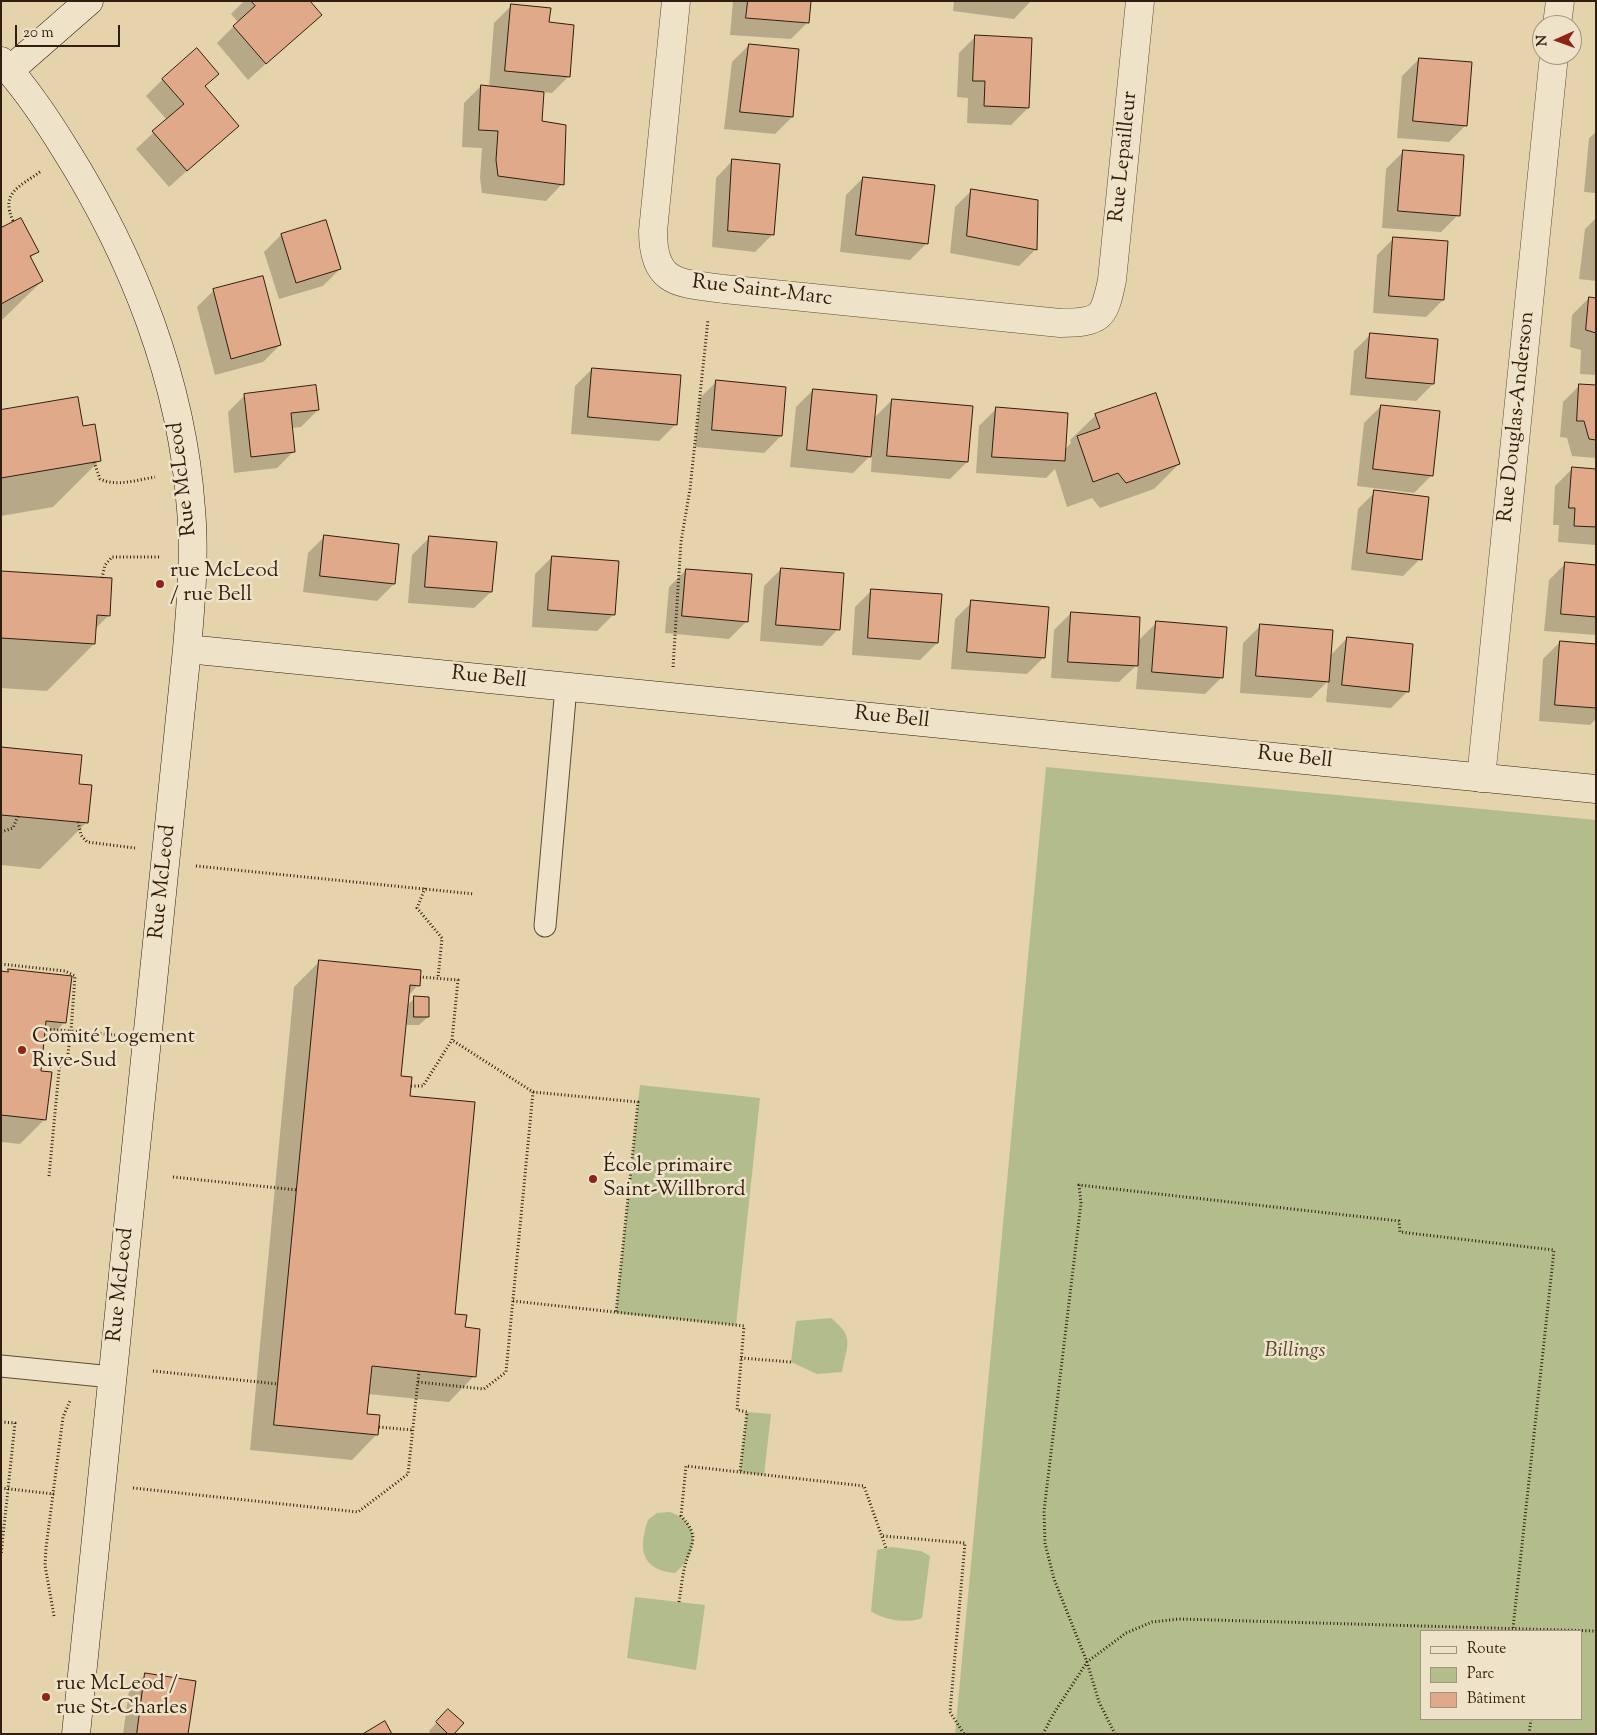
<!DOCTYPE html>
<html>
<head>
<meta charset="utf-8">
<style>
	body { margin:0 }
	#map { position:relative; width:1597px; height:1735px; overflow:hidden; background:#e5d3ab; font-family:"Sorts Mill Goudy",serif }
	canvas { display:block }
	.frame { position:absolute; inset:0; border:2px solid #311e0e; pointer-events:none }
	.legend { position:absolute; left:1420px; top:1630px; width:162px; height:90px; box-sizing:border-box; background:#eee2c8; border:1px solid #a2947e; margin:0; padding:6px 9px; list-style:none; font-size:15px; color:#311e0e }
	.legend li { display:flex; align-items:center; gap:10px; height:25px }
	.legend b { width:25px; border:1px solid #a2947e }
	.north { position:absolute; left:1532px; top:15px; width:50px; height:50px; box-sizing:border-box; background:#eee2c8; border:1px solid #a2947e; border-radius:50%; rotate:268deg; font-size:14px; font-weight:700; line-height:20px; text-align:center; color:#311e0e }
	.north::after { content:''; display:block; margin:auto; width:18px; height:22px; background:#8f2418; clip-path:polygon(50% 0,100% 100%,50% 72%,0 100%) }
	.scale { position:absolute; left:15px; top:25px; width:105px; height:22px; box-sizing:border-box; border:2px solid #311e0e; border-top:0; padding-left:6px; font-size:15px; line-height:18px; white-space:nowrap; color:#311e0e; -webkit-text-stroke:4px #eee2c8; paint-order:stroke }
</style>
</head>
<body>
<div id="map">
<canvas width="1597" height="1735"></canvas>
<div class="frame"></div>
<ul class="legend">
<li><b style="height:6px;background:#eee2c8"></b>Route</li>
<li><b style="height:14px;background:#b2bd8b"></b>Parc</li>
<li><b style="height:14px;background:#e0a989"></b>Bâtiment</li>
</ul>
<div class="north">N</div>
<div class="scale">20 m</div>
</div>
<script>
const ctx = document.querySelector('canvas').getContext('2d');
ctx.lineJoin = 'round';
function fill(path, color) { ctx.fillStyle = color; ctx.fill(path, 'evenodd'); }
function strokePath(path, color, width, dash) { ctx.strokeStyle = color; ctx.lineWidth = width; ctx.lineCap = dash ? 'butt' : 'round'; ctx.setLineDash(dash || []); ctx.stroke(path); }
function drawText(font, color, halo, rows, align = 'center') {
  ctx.font = font + ' "Sorts Mill Goudy",serif'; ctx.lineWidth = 5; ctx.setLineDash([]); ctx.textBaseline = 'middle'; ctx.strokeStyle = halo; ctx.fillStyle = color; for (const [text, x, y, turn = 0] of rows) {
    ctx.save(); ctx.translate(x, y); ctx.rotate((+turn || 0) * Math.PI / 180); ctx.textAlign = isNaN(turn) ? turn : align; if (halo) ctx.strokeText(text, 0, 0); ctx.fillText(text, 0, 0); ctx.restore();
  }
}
const green = new Path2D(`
	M1046,767L1596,820V1734H955ZM1581,1631V1719H1421V1631Z
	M640,1085L760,1098L736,1325L616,1313Z
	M831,1318C855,1337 847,1344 842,1372L817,1374L791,1362L796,1321Z
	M747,1412L771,1414L764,1475L740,1472Z
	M670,1512C702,1523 698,1554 675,1573C641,1570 638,1549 648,1520L657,1513Z
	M892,1547L921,1551L930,1556L922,1618C908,1624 883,1620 871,1611L877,1550Z
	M635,1597L705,1605L696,1670L627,1658Z`);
const shadow = new Path2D(`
	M244,1H308L320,15L248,80L217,43L238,22L231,14Z
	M733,1H810L808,22L791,39L730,35Z
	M954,1H1031L1014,19L953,11Z
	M511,6L547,23L569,76L552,93L543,92L541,122L562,184L546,201L482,193L480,178L482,148L462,147L464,103L481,86L489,87L494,23Z
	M976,36L1028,108L1011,125L967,123L968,98L957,97L959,53Z
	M749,45L792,117L775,134L724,129L732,62Z
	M1419,59L1466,125L1449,142L1397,138L1402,76Z
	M217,74L204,87L237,126L169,187L136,149L167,120L146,96L163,79Z
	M1596,132V193L1584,192L1589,138Z
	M1403,152L1458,215L1441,232L1382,228L1386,169Z
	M732,161L772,235L755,252L712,247L716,178Z
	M863,178L927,243L910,260L840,252L846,195Z
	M972,190L1036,249L1019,266L950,253L955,207Z
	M1596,218V281L1579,279L1585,229Z
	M325,222L340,269L323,286L279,299L264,252L281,235Z
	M1,229L37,251L30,259L42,281L1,321Z
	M1394,238L1443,300L1426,317L1373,313L1377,255Z
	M214,290L280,345L263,362L215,375L197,307Z
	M1589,298L1596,299V375L1580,374L1581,350L1570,347L1572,315Z
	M1371,334L1433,384L1416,401L1350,395L1354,351Z
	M592,369L676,424L659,441L571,434L575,386Z
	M717,381L785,388L781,436L764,453L695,447L700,398Z
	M1580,385L1596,387V458L1572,456L1567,438L1560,437L1563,402Z
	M813,390L874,418L892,400L967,462L950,479L871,472L872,454L853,473L790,467L796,407Z
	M245,395L318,410L301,427L291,428L294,451L277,468L234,473L228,412Z
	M1381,406L1439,412L1431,476L1414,493L1357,486L1364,423Z
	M996,409L1064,450L1071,443L1070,440L1096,415L1179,464L1154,489L1100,508L1092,498L1067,507L1055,469L1046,478L976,473L979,426Z
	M1,411L82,427L100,460L53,507L1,516Z
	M1572,469L1596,471V545L1558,542L1559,525H1553L1555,486Z
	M1375,492L1420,559L1403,576L1351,570L1358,509Z
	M325,536L394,584L377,601L303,592L308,553Z
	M429,538L491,592L474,608L408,603L412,555Z
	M552,557L614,614L597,631L532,627L535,574Z
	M1566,563L1596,566V635L1544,631L1549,580Z
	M781,569L838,629L822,646L760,641L764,586Z
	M686,570L746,622L729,639L665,633L669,587Z
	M1,572L108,616L95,629L94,644L47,691L1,688Z
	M872,590L937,643L920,660L852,655L855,607Z
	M972,602L1044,657L1027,674L951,669L955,619Z
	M1071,613L1138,641L1157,622L1222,677L1205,694L1136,689L1138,664L1119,682L1051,678L1054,630Z
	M1260,626L1330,656L1347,638L1408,691L1391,708L1326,702L1328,681L1311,698L1240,693L1243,643Z
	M1560,642L1596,645V719L1590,725L1539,721L1543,659Z
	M1,749L78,785L87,822L40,869L1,865Z
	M320,961L418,985L408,996L407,1005L415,998L428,1017L419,1025H405L400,1078L409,1097L453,1315L464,1328L474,1376L449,1402L368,1394L366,1415L377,1434L352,1460L250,1450L294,987Z
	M9,970L65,1022L42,1045L39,1072L45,1119L20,1144L1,1142V973H6Z
	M146,1674L187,1734H123L129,1691Z
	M440,1719L452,1734H431L429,1731Z`);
const building = new Path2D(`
	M251,1H310L322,15L266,64L233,26L255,6Z
	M748,1H811L809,23L746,18Z
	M511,4L551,8L549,22L574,25L570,77L505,71Z
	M975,35L1032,38L1029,108L984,106L985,81H973Z
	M749,44L799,49L793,117L740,112Z
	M197,48L219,74L205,86L239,126L187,171L152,131L184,104L162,79Z
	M1419,58L1472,62L1467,126L1413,121Z
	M481,85L544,92L542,121L566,125L564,185L498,176L496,160L498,131L479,130Z
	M1403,150L1464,155L1460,216L1398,211Z
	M732,159L780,164L774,235L728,231Z
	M863,177L935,185L928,244L856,235Z
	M971,189L1038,200L1037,250L967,236Z
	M21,218L39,252L30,256L43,281L1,304V228Z
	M326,220L341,269L296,283L281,234Z
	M1393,237L1448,241L1444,300L1389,296Z
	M263,276L281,345L231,359L213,289Z
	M1589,297L1596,298V333L1586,330Z
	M1370,333L1438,339L1434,384L1366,378Z
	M592,368L681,375L677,425L588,417Z
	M716,380L786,387L782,436L712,430Z
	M1579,384L1596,385V440L1589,439L1584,421H1577Z
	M316,385L319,410L291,413L295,452L251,457L244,394Z
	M813,389L877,395L871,457L807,450Z
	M1156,393L1180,464L1126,483L1118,473L1093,482L1077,436L1100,428L1095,414Z
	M78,397L83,426L95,424L101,461L1,478V410Z
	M892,399L973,406L968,462L887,456Z
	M1381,405L1440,411L1433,476L1373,469Z
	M996,407L1068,413L1065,461L992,457Z
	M1572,467L1596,469V527L1574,526L1575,508H1569Z
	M1374,490L1429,497L1422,560L1367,553Z
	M324,535L399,544L395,584L320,576Z
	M429,536L497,542L492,592L425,587Z
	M552,556L619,561L615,615L548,610Z
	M1565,562L1596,565V617L1561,614Z
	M781,568L844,573L840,630L776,625Z
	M686,569L752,574L748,622L682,616Z
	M1,571L112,578L110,616L97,615L95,644L1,638Z
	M871,589L942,594L938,643L868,638Z
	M971,600L1049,607L1045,658L967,652Z
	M1071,612L1140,617L1138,666L1068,662Z
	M1156,621L1227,627L1223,678L1152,672Z
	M1260,624L1333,630L1329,682L1256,676Z
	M1347,637L1413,644L1409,692L1342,685Z
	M1560,641L1596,644V708L1555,705Z
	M1,747L82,755L79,784L92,785L88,823L1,815Z
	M319,960L421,970L420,986L410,985L401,1076L412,1077L410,1096L475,1102L455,1314L467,1315L465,1327L480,1329L476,1377L372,1366L367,1414L380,1415L378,1435L274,1425Z
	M8,969L72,976L66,1023L46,1021L41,1071L52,1072L46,1120L1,1115V971L8,972Z
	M414,996L429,997V1017H414Z
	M145,1673L196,1681L188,1734H137Z
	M448,1709L464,1723L454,1734H448L436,1722Z
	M385,1721L392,1734H363Z`);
const path = new Path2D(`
	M13,221C0,192 20,187 41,171
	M94,462L100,479C116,487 137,480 155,477
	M102,578L105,565L112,557H160
	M673,667L681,542L690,489L708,320
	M78,822L81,835L87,842L135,848
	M1,832L13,828L18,816
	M196,866L474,894
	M425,888L417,908L442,938L438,978
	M1,964L65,971L75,976L71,1031L45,1029
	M112,1066L67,1061L71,1031L115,1035
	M411,1086H423L452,1040L458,980L420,977
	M533,1092L638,1102L616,1313
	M49,1176L60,1060L67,1061
	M173,1177L297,1190
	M513,1301L744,1326L737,1410L747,1412L740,1472
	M741,1358L791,1362
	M153,1371L278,1384
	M418,1382L484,1389L506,1372L533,1092L452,1040
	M1,1422L15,1423L1,1555
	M379,1427L412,1430
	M1,1488L54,1494
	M133,1488L358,1512L408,1474L419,1371
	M883,1536L965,1543L950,1712L964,1734
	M679,1602C681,1590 682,1577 685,1566C691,1542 701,1538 681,1516L686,1466L864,1486L886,1548
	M54,1616L45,1565L46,1548L63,1417L70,1401
	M1043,1734L1054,1713L1087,1662L1126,1633L1152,1622L1179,1619L1596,1631
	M1115,1734L1099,1702L1087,1662L1054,1579L1045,1543L1044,1511L1081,1203L1079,1185L1399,1221L1400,1232L1554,1250L1513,1628
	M1529,1734L1531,1719`);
const lane = new Path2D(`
	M545,926L566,687
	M1,1366L112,1377`);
const street = new Path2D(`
	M676,1L653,231C653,285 679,283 724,289L1060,323C1101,322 1104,319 1112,280L1140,1
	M1557,25L1560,1
	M1481,778L1554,55`);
const secondary = new Path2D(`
	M1,61C26,88 46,118 65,149C133,257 182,381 191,509C195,555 191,602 187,649L76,1734
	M10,70L89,1
	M187,649L1596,789`);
const markers = [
	[160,584,5,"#8f2418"],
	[22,1050,5,"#8f2418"],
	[593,1179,5,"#8f2418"],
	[46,1697,5,"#8f2418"]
];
const streetNames = [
	["Rue Lepailleur",1125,157,-84],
	["Rue Saint-Marc",762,292,7],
	["Rue Douglas-Anderson",1518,417,-84],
	["Rue McLeod",184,479,-97],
	["Rue Bell",489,679,6],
	["Rue Bell",892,719,6],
	["Rue Bell",1295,759,6],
	["Rue McLeod",164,882,-84],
	["Rue McLeod",122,1285,-84]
];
const poiNames = [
	["rue McLeod",170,572],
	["/ rue Bell",170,596],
	["Comité Logement",32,1038],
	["Rive-Sud",32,1062],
	["École primaire",603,1167],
	["Saint-Willbrord",603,1191],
	["rue McLeod /",56,1685],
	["rue St-Charles",56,1709]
];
const parkNames = [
	["Billings",1295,1352]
];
fill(green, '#b2bd8b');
fill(shadow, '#0003');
fill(building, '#e0a989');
strokePath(building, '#311e0e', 1);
strokePath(lane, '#5e4b35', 23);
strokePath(street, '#5e4b35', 29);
strokePath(secondary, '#311e0e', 29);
strokePath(path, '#311e0e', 3, [1, 2.5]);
strokePath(lane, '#eee2c8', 21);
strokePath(street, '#eee2c8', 28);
strokePath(secondary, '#eee2c8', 28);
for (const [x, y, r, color] of markers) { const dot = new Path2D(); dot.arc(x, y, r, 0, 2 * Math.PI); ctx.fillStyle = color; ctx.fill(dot); strokePath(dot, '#eee2c8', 2); }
drawText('21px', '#311e0e', '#eee2c8', streetNames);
drawText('21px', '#311e0e', '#eee2c8', poiNames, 'left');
drawText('italic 21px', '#51462d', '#eee2c8', parkNames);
</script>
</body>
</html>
